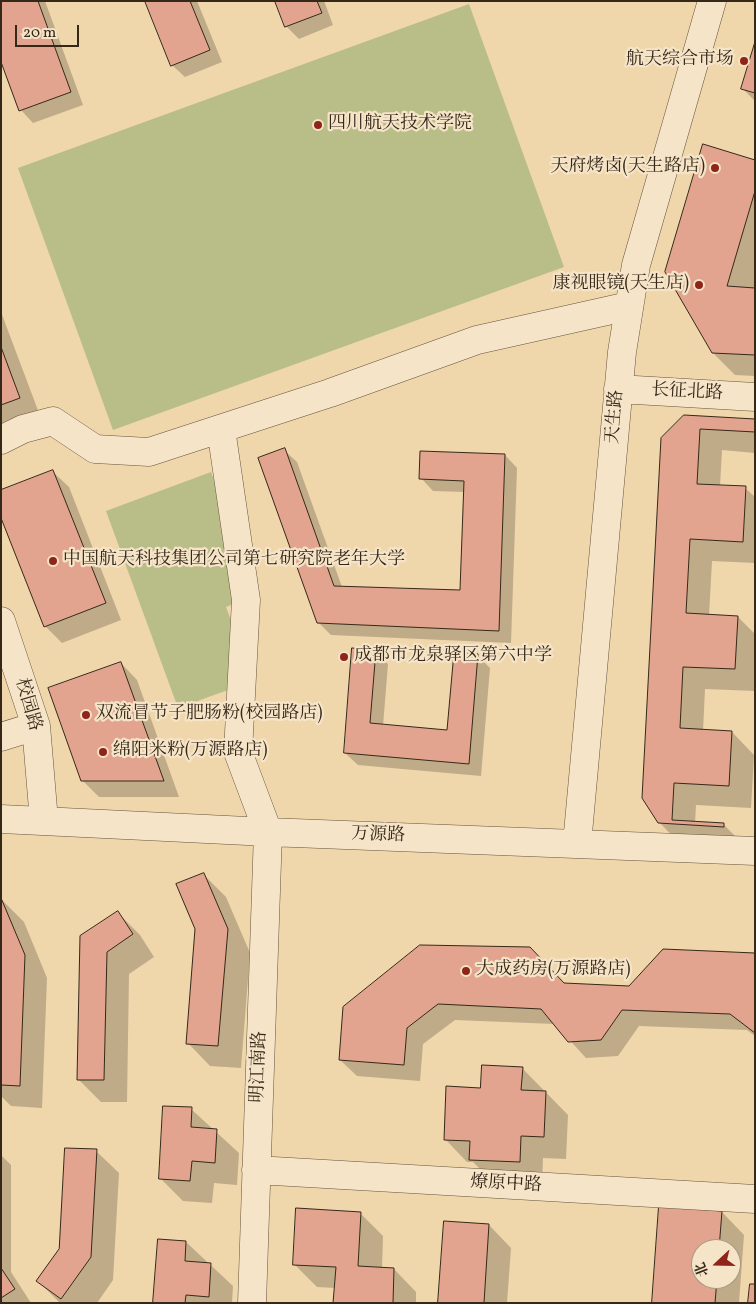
<!DOCTYPE html>
<html>
<head>
<meta charset="utf-8">
<style>
	body { margin:0 }
	#map { position:relative; width:756px; height:1304px; overflow:hidden; background:#efd6ab; font-family:Vollkorn,"Noto Serif SC",serif }
	canvas { display:block }
	.frame { position:absolute; inset:0; border:2px solid #352819; pointer-events:none }
	.north { position:absolute; left:691px; top:1239px; width:50px; height:50px; box-sizing:border-box; background:#f5e4c8; border:1px solid #a89982; border-radius:50%; rotate:249deg; font-size:14px; font-weight:700; line-height:20px; text-align:center; color:#352819 }
	.north::after { content:''; display:block; margin:auto; width:18px; height:22px; background:#8f2418; clip-path:polygon(50% 0,100% 100%,50% 72%,0 100%) }
	.scale { position:absolute; left:15px; top:25px; width:64px; height:22px; box-sizing:border-box; border:2px solid #352819; border-top:0; padding-left:6px; font-size:15px; line-height:18px; white-space:nowrap; color:#352819; -webkit-text-stroke:4px #f5e4c8; paint-order:stroke }
</style>
</head>
<body>
<div id="map">
<canvas width="756" height="1304"></canvas>
<div class="frame"></div>
<div class="north">北</div>
<div class="scale">20 m</div>
</div>
<script>
const ctx = document.querySelector('canvas').getContext('2d');
ctx.lineJoin = 'round';
function fill(path, color) { ctx.fillStyle = color; ctx.fill(path, 'evenodd'); }
function strokePath(path, color, width, dash) { ctx.strokeStyle = color; ctx.lineWidth = width; ctx.lineCap = dash ? 'butt' : 'round'; ctx.setLineDash(dash || []); ctx.stroke(path); }
function drawText(font, color, halo, rows, align = 'center') {
  ctx.font = font + ' Vollkorn,"Noto Serif SC",serif'; ctx.lineWidth = 4.5; ctx.setLineDash([]); ctx.textBaseline = 'middle'; ctx.strokeStyle = halo; ctx.fillStyle = color; for (const [text, x, y, turn = 0] of rows) {
    ctx.save(); ctx.translate(x, y); ctx.rotate((+turn || 0) * Math.PI / 180); ctx.textAlign = isNaN(turn) ? turn : align; if (halo) ctx.strokeText(text, 0, 0); ctx.fillText(text, 0, 0); ctx.restore();
  }
}
const green = new Path2D(`
	M469,4L564,267L113,430L18,168Z
	M211,472L256,595L226,607L253,681L178,708L106,511Z`);
const shadow = new Path2D(`
	M1,1H45L83,105L33,123L21,110L1,58Z
	M146,1H197L222,62L185,77L172,65Z
	M276,1H324L333,25L299,39L286,26Z
	M755,46V101L742,88Z
	M755,161V376L735,375L712,352L667,272Z
	M1,312L42,421L1,436Z
	M685,416L755,421V453L722,450L720,486L745,488L755,497V563L712,561L709,616L738,617L755,634V691L705,689L703,731L732,732L754,755L751,808L696,805L695,823L723,824L746,847L681,845L659,822Z
	M284,450L297,462L342,587L461,592L465,492L433,491L421,478L505,455L517,468L511,643L331,635L319,623Z
	M52,471L69,487L121,620L62,643L46,627L1,515Z
	M375,652L388,664L383,726L448,731L477,655L490,668L481,776L358,765L345,753Z
	M121,663L137,680L179,797H99L82,780Z
	M203,874L226,897L250,953L241,1068L210,1066L188,1043Z
	M1,899L24,922L47,978L42,1108L11,1106L1,1096Z
	M117,912L140,935L154,957L129,974L127,1102H101L78,1079L81,937Z
	M755,954V1036L747,1030L639,1026L618,1056L586,1058L555,1024L455,1020L423,1044L420,1081L357,1076L340,1060L344,1008L564,984L629,987Z
	M522,1068L568,1115L566,1159L543,1158L542,1184L493,1182L473,1162H467L445,1139L482,1089Z
	M191,1109L239,1153L237,1185L214,1183L212,1203L183,1201L160,1178Z
	M96,1151L119,1173L113,1280L97,1303H60L37,1280L60,1249Z
	M1,1155L11,1165V1272L31,1303H1Z
	M722,1212L744,1235L739,1303H654ZM701,1249H731V1279H701Z
	M361,1214L383,1236L382,1269H394L416,1292V1303H335L336,1288L317,1287L294,1264Z
	M489,1225L511,1248L507,1303H439Z
	M186,1242L233,1286L232,1303H155Z`);
const building = new Path2D(`
	M1,1H38L71,92L19,111L1,62Z
	M145,1H190L210,50L171,66Z
	M275,1H317L322,13L285,27Z
	M755,42V93L741,89Z
	M703,144L755,160V191L727,286L755,288V355L712,353L665,272Z
	M1,347L20,398L1,405Z
	M684,415L755,419V432L700,429L697,484L746,486L743,542L690,539L686,613L738,616L735,669L683,667L680,728L732,731L729,786L674,783L672,820L724,823V827L658,823L642,798L661,438Z
	M285,448L334,586L460,590L464,481L419,479L420,451L505,454L499,631L317,623L258,458Z
	M53,470L106,603L44,627L1,518V490Z
	M352,648L376,650L370,723L447,730L454,652L478,654L469,764L344,753Z
	M121,662L164,781H81L48,688Z
	M204,873L228,929L218,1046L186,1044L195,929L176,884Z
	M1,898L25,955L20,1086L1,1085Z
	M118,911L133,934L107,952L104,1080H77L80,936Z
	M420,945L530,947L564,983L629,986L663,949L755,953V1033L730,1014L622,1010L601,1040L568,1042L541,1009L438,1004L407,1028L404,1065L339,1060L343,1007Z
	M482,1065L523,1067L521,1090L546,1091L544,1137L521,1136L520,1162L469,1160L470,1141L444,1140L446,1086L480,1088Z
	M163,1106L192,1107L191,1127L217,1129L215,1163L192,1161L190,1181L159,1179Z
	M65,1148L97,1149L91,1257L61,1299L36,1281L59,1249Z
	M659,1206L722,1211L719,1249H701V1279H717L715,1303H652Z
	M296,1208L361,1212L358,1266L394,1268L393,1303H333L336,1267L293,1265Z
	M444,1221L489,1224L484,1303H438Z
	M158,1239L186,1241L185,1261L211,1263L209,1297L186,1295L185,1303H153Z
	M1,1268L15,1289L1,1298Z
	M750,1284H755V1303H748Z`);
const minor = new Path2D(`
	M618,389L755,397
	M221,429L246,600L238,752L268,832L252,1303
	M1,440L23,429L53,421L95,449L149,452L330,393L477,340L629,306
	M1,621L36,726L44,821
	M1,737L36,726
	M1,819L268,832L755,851
	M577,844L622,352L636,265L712,1
	M256,1170L755,1199`);
const markers = [
	[744,61,5,"#8f2418"],
	[318,125,5,"#8f2418"],
	[715,168,5,"#8f2418"],
	[699,285,5,"#8f2418"],
	[53,561,5,"#8f2418"],
	[344,657,5,"#8f2418"],
	[86,715,5,"#8f2418"],
	[103,752,5,"#8f2418"],
	[466,971,5,"#8f2418"]
];
const poiNames = [
	["航天综合市场",734,61,"right"],
	["四川航天技术学院",328,125],
	["天府烤卤(天生路店)",705,168,"right"],
	["康视眼镜(天生店)",689,285,"right"],
	["中国航天科技集团公司第七研究院老年大学",63,561],
	["成都市龙泉驿区第六中学",354,657],
	["双流冒节子肥肠粉(校园路店)",96,715],
	["绵阳米粉(万源路店)",113,752],
	["大成药房(万源路店)",476,971]
];
const streetNames = [
	["长征北路",687,393,3],
	["天生路",616,417,-85],
	["校园路",27,705,74],
	["万源路",378,836,2],
	["明江南路",260,1067,-88],
	["燎原中路",506,1185,3]
];
fill(green, '#b9be89');
fill(shadow, '#0003');
fill(building, '#e2a48e');
strokePath(building, '#352819', 1);
strokePath(minor, '#64543e', 29);
strokePath(minor, '#f5e4c8', 28);
for (const [x, y, r, color] of markers) { const dot = new Path2D(); dot.arc(x, y, r, 0, 2 * Math.PI); ctx.fillStyle = color; ctx.fill(dot); strokePath(dot, '#f5e4c8', 2); }
drawText('18px', '#352819', '#f5e4c8', poiNames, 'left');
drawText('18px', '#352819', '#f5e4c8', streetNames);
</script>
</body>
</html>
